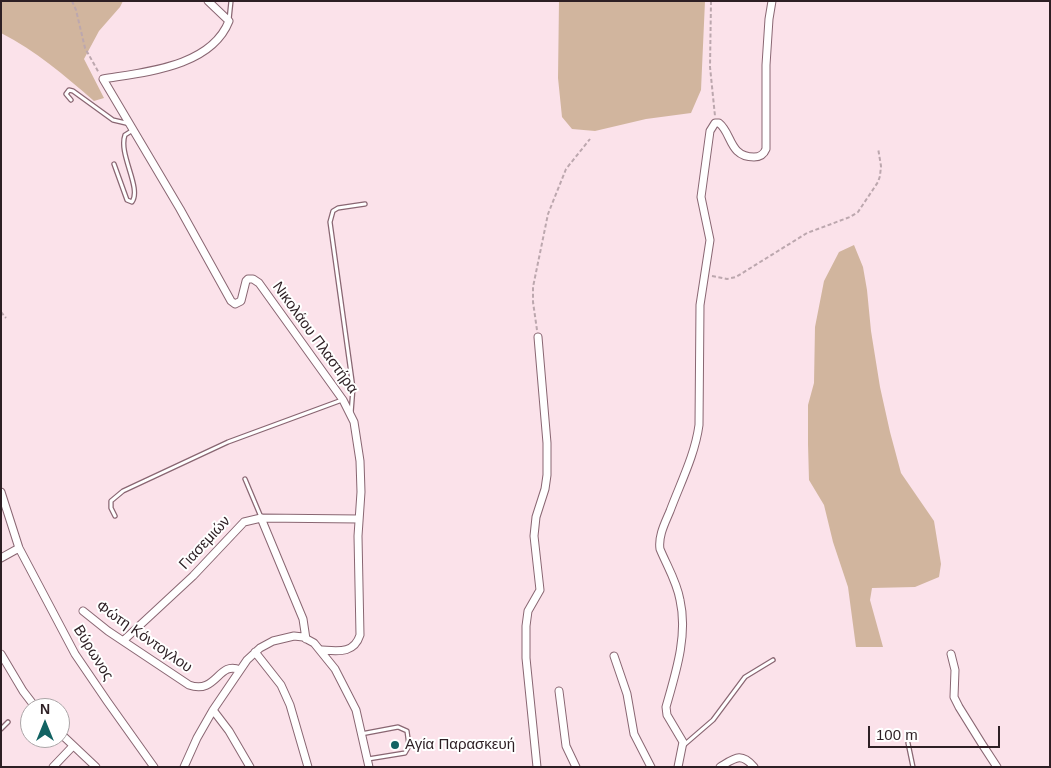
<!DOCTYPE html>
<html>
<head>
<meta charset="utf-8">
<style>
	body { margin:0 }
	#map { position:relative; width:1051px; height:768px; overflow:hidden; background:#fbe2ea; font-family:Arial,sans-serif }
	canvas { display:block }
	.frame { position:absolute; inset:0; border:2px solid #2d1f24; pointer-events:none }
	.north { position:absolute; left:20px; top:698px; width:50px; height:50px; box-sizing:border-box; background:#fff; border:1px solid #aba5a7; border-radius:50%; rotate:0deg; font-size:14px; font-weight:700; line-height:20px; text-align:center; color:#2d1f24 }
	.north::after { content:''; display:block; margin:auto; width:18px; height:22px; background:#126363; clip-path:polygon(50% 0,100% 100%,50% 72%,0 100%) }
	.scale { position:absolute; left:868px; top:726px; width:132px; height:22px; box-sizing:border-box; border:2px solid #2d1f24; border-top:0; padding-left:6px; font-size:15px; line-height:18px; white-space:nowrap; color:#2d1f24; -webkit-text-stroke:4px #fff; paint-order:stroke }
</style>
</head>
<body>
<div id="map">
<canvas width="1051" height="768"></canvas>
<div class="frame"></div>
<div class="north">N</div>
<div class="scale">100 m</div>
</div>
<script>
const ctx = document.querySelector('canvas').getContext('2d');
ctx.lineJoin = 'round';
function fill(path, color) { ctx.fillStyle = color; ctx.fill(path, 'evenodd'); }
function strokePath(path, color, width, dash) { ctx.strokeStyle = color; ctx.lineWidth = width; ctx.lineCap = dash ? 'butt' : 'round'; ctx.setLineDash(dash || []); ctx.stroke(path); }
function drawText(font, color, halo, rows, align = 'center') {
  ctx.font = font + ' Arial,sans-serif'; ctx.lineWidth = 4; ctx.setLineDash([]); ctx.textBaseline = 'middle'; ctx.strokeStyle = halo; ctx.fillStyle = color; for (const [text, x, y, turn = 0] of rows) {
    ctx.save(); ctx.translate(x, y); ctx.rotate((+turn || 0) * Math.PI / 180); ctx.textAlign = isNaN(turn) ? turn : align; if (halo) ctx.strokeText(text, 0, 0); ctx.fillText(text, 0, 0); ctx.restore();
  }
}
const green = new Path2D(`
	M1,1H123L120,7L99,31L84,59L104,98L94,101C64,75 36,51 1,33Z
	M559,1H705L701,90L691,113L646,119L595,131L572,129L562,117L558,78Z
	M854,245L863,267L867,290L871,331L880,387L890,432L901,473L934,521L941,564L939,577L915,587L872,588L870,600L883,647H856L848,587L833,542L824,505L809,480L808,444V405L814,383L815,327L824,281L839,252Z`);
const path = new Path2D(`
	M72,1L76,10L85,48L99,73
	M711,1L710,67L715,116
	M712,276L727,279L736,277L807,233L850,217L858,212L878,182L880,176L881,166L878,148
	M1,312L6,318
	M537,330L533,302V287L548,214L566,169L590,139`);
const lane = new Path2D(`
	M229,20L231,1
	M71,100L66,94L69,90L73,91L113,120L130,124
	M114,164L127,200L132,202C142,188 118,154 125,135L133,130
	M351,414L353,388L330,222L333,211L338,208L365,204
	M245,479L261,517
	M115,516L111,508V501L123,491L228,442L342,400
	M1,729L8,722
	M361,734L398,727L407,731L409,746L405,753L368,759
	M908,743L913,767
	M684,745L713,720L745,677L773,660`);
const street = new Path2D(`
	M208,1L229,21C211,67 145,72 103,79L180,209L231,301L235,304L241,301L246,281L248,279H253L259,283L343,400L354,422L360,461L361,492L358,536L360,635C354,654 338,651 322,650
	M1,492L19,548L75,654L107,701L154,767
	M261,518L303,619L306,639
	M1,558L19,548
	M83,611L108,631L189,685C217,695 218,660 240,670
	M124,640L193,576L244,522L261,518L359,519
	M255,652L281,685L290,705L308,767
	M1,654L23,691L36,708
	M951,654L955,670L954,697L959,707L982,744L997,767
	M614,656L627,694L634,734L651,767
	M559,691L566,746L576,767
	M213,710L229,731L250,767
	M60,733L96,767
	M53,767L73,746
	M184,767L197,738L213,710L247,660L260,648L273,641L294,636L303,637L314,643L335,669L356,710L369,767
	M537,767L526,658V626L528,611L540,590L534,536L536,517L545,489L547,475V443L538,337
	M678,767L683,742L667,715L666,707C676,672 688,635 680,600C677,582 667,566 660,549C658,536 665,523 670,511C680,484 695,455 699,425L700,305L710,240L701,197L710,131L715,123H719C732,133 729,157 754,157C761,157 764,154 766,149V65L769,19L772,1
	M720,767C735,758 741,752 754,767`);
const markers = [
	[395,745,5,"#126363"]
];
const streetNames = [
	["Νικολάου Πλαστήρα",315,338,54],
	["Γιασεμιών",205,543,-47],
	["Φώτη Κόντογλου",144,637,35],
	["Βύρωνος",93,653,58]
];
const poiNames = [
	["Αγία Παρασκευή",405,745]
];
fill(green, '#d1b59e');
strokePath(lane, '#896672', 5.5);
strokePath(street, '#896672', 9);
strokePath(path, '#bca7ae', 2, [4, 2.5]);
strokePath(lane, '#fff', 3);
strokePath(street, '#fff', 7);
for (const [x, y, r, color] of markers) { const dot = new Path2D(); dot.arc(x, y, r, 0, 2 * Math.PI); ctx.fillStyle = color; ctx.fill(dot); strokePath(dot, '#fff', 2); }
drawText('15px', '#2d1f24', '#fff', streetNames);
drawText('15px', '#2d1f24', '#fff', poiNames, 'left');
</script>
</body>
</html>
